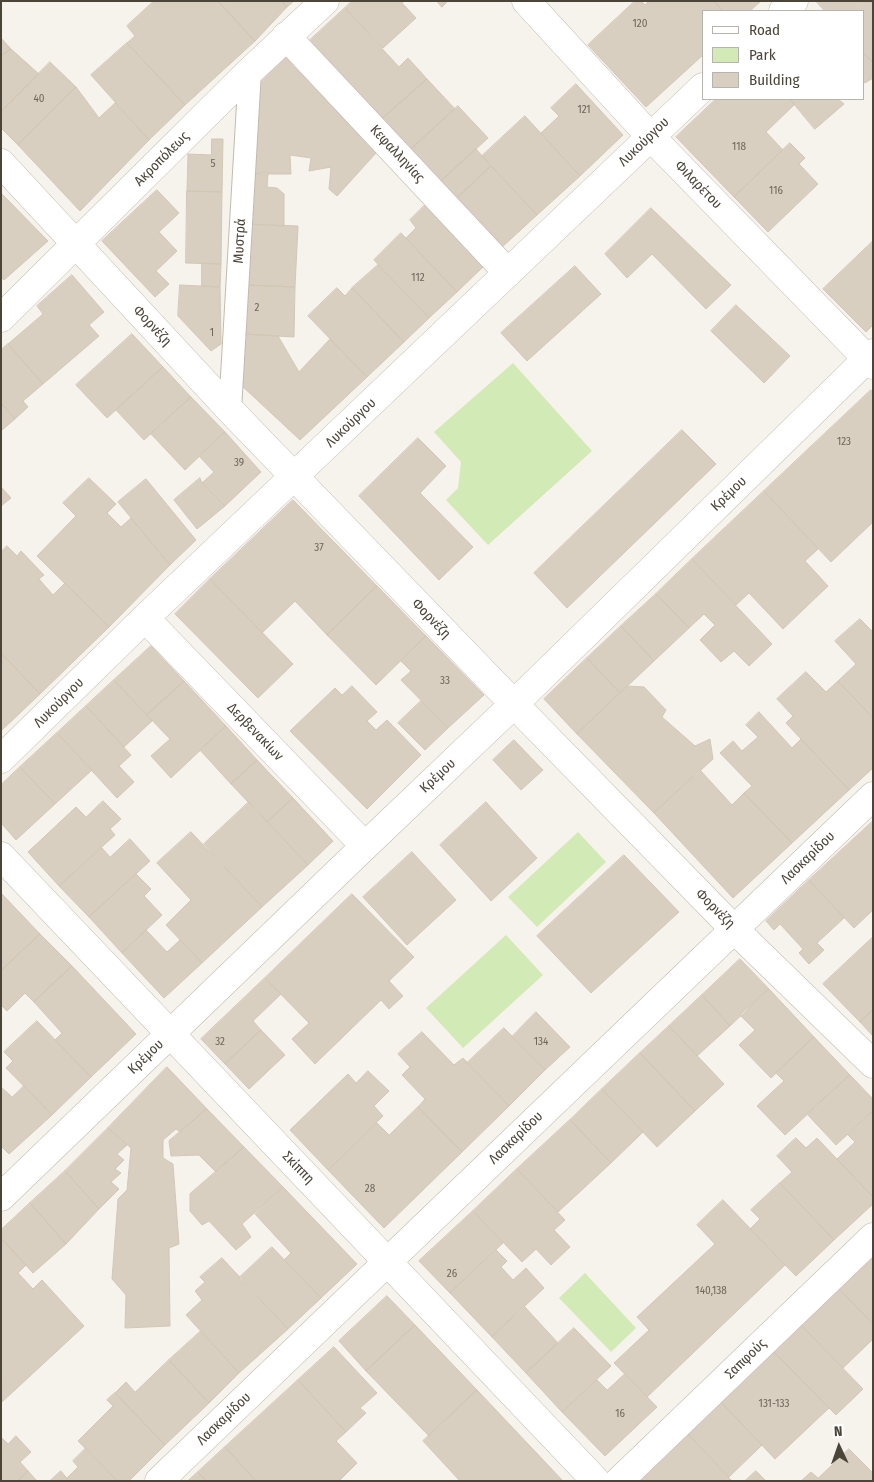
<!DOCTYPE html>
<html>
<head>
<meta charset="utf-8">
<style>
	body { margin:0 }
	#map { position:relative; width:874px; height:1482px; overflow:hidden; background:#f6f3ec; font-family:"Fira Sans Condensed",sans-serif }
	canvas { display:block }
	.frame { position:absolute; inset:0; border:2px solid #4b4439; pointer-events:none }
	.legend { position:absolute; left:702px; top:10px; width:162px; height:90px; box-sizing:border-box; background:#fff; border:1px solid #b7b4b0; margin:0; padding:6px 9px; list-style:none; font-size:15px; color:#4b4439 }
	.legend li { display:flex; align-items:center; gap:10px; height:25px }
	.legend b { width:25px; border:1px solid #b7b4b0 }
	.north { position:absolute; left:814px; top:1422px; width:50px; height:50px; -webkit-text-stroke:4px #fff; paint-order:stroke; rotate:357deg; font-size:14px; font-weight:700; line-height:20px; text-align:center; color:#4b4439 }
	.north::after { content:''; display:block; margin:auto; width:18px; height:22px; background:#4b4439; clip-path:polygon(50% 0,100% 100%,50% 72%,0 100%) }
</style>
</head>
<body>
<div id="map">
<canvas width="874" height="1482"></canvas>
<div class="frame"></div>
<ul class="legend">
<li><b style="height:6px;background:#fff"></b>Road</li>
<li><b style="height:14px;background:#d2eab5"></b>Park</li>
<li><b style="height:14px;background:#d8cfc1"></b>Building</li>
</ul>
<div class="north">N</div>
</div>
<script>
const ctx = document.querySelector('canvas').getContext('2d');
ctx.lineJoin = 'round';
function fill(path, color) { ctx.fillStyle = color; ctx.fill(path, 'evenodd'); }
function strokePath(path, color, width, dash) { ctx.strokeStyle = color; ctx.lineWidth = width; ctx.lineCap = dash ? 'butt' : 'round'; ctx.setLineDash(dash || []); ctx.stroke(path); }
function drawText(font, color, halo, rows, align = 'center') {
  ctx.font = font + ' "Fira Sans Condensed",sans-serif'; ctx.lineWidth = 5; ctx.setLineDash([]); ctx.textBaseline = 'middle'; ctx.strokeStyle = halo; ctx.fillStyle = color; for (const [text, x, y, turn = 0] of rows) {
    ctx.save(); ctx.translate(x, y); ctx.rotate((+turn || 0) * Math.PI / 180); ctx.textAlign = isNaN(turn) ? turn : align; if (halo) ctx.strokeText(text, 0, 0); ctx.fillText(text, 0, 0); ctx.restore();
  }
}
const green = new Path2D(`
	M513,363L592,451L488,545L446,500L458,488L461,462L434,432Z
	M578,832L606,862L537,927L508,897Z
	M506,935L543,975L463,1048L426,1008Z
	M585,1273L636,1328L611,1352L559,1298Z`);
const building = new Path2D(`
	M154,1H218L255,41L185,105L127,43L135,36L127,26Z
	M218,1H282L287,7L255,41Z
	M282,1H294L287,7Z
	M352,1H404L402,3L416,18L383,48L345,8Z
	M437,1H448L442,7Z
	M635,1H641L645,5L649,1H714L723,11H703V55L646,107L588,45Z
	M714,1H761L750,11H723Z
	M816,1L873,2V63L863,52V11H825Z
	M345,8L399,67L408,58L427,79L382,119L309,41Z
	M1,38L11,49L1,56Z
	M127,43L185,105L149,140L91,75Z
	M11,49L39,74L1,112V56Z
	M863,52L873,63V78L865,83L863,80Z
	M285,57L376,153L337,196L329,189L331,167L309,171L311,158L290,155L291,174H253L258,85Z
	M50,62L76,87L18,145L1,128V112Z
	M427,79L455,109L410,150L382,119Z
	M576,84L623,135L580,176L541,133L559,116L551,108Z
	M76,87L99,118L115,103L149,140L80,211L18,145Z
	M716,99H790L795,104L766,132L783,150L734,197L676,137Z
	M790,99H838L844,104L815,129Z
	M458,106L488,138L440,182L410,150Z
	M525,116L580,176L537,215L482,156Z
	M212,139H223L222,192L187,191L188,154L211,155Z
	M790,143L805,158L799,164L818,184L768,232L734,197Z
	M476,149L491,166L456,199L440,182Z
	M491,166L537,215L501,248L456,199Z
	M268,173L267,187L277,188L284,194V226L248,224L253,174Z
	M157,190L179,213L159,232L177,251L156,271L169,284L155,297L102,241Z
	M187,191L222,192L221,264L186,263Z
	M1,193L48,241L4,280L1,277Z
	M426,204L484,266L457,292L406,238L416,228L410,220Z
	M651,208L731,285L706,309L652,254L627,278L605,254Z
	M248,224L298,226L295,287L246,285Z
	M401,233L457,292L429,318L374,260Z
	M873,241V325L866,332L823,289Z
	M202,263L221,264L220,287L202,286Z
	M378,265L429,318L404,342L352,288Z
	M575,266L601,294L527,361L501,333Z
	M72,275L104,312L89,325L99,336L43,384L8,344L43,314L37,306Z
	M180,285L220,287L221,344L211,351L178,316Z
	M246,285L295,287L294,337L243,334Z
	M337,288L345,296L352,288L404,342L367,377L308,316Z
	M736,305L790,356L764,383L711,331Z
	M132,334L163,367L107,418L76,385Z
	M243,334L278,336L299,372L330,339L367,377L300,440L241,385Z
	M8,344L43,384L23,401L28,407L15,419L1,403V350Z
	M163,367L191,397L144,440L116,410Z
	M871,390L873,392V522L831,562L764,491Z
	M191,397L225,432L185,470L151,434Z
	M1,403L15,419L1,431Z
	M682,430L716,464L567,608L534,573Z
	M225,432L261,472L225,506L202,483L214,472L199,456Z
	M418,438L446,466L420,493L473,547L439,580L359,496Z
	M89,478L116,504L107,513L121,527L131,518L170,565L109,627L37,556L76,516L63,503Z
	M200,478L202,483L225,506L197,529L174,500Z
	M146,479L196,540L170,565L118,502Z
	M1,487L11,498L1,506Z
	M764,491L818,549L805,561L828,586L783,629L749,593L736,605L692,559Z
	M293,500L377,586L327,635L295,601L262,633L210,579Z
	M7,546L17,556L21,551L44,575L39,579L53,595L65,583L109,627L40,694L1,653V552Z
	M692,559L772,644L749,666L734,651L721,662L700,640L715,625L704,614L689,628L656,594Z
	M210,579L293,664L258,698L175,614Z
	M377,586L426,636L376,685L327,635Z
	M656,594L689,628L654,661L621,626Z
	M860,619L873,632V718L838,681L856,664L835,641Z
	M621,626L654,661L620,693L587,658Z
	M426,636L484,695L448,728L401,680L411,671L401,661Z
	M151,646L184,681L147,715L114,680Z
	M1,653L40,694L1,731Z
	M587,658L620,693L577,734L544,699Z
	M806,672L826,692L838,681L873,718V768L849,790L786,723L793,716L777,699Z
	M114,680L152,721L124,747L86,706Z
	M184,681L226,726L171,778L151,756L170,739L147,715Z
	M352,686L377,712L367,721L376,730L387,720L421,755L367,809L290,731L335,688L342,695Z
	M627,686L644,687L666,710L662,717L695,746L710,739L713,759L654,813L577,734Z
	M421,701L448,728L425,750L398,723Z
	M86,706L131,755L119,766L134,782L117,798L57,733Z
	M759,712L792,748L801,739L849,790L792,843L744,793L752,786L720,753L733,741L742,751L758,737L746,725Z
	M226,726L257,760L231,784L200,750Z
	M57,733L92,770L55,804L20,767Z
	M514,740L543,770L521,790L493,760Z
	M257,760L293,798L267,822L231,784Z
	M20,767L55,804L16,840L1,823V785Z
	M700,770L732,805L744,793L792,843L733,898L654,813Z
	M293,798L333,841L308,865L267,822Z
	M103,801L121,819L110,829L115,835L59,886L28,852L76,807L86,817Z
	M249,802L308,865L262,907L204,844Z
	M486,802L537,858L491,901L440,845Z
	M873,821V910L854,928L809,880Z
	M191,832L262,907L202,963L166,925L191,900L157,863Z
	M130,839L150,861L89,917L59,886L101,847L110,857Z
	M412,852L456,900L407,945L363,897Z
	M624,855L679,912L591,993L537,936Z
	M136,874L151,889L144,896L162,915L122,953L89,917Z
	M809,880L844,918L817,943L824,950L809,964L799,953L803,949L780,924L774,930L766,921Z
	M1,893L40,934L1,971Z
	M352,894L414,957L389,981L403,996L389,1009L381,1000L315,1064L292,1039L309,1023L265,978Z
	M146,930L167,952L180,940L202,963L164,998L122,953Z
	M40,934L72,966L34,1002L25,993L7,1011L1,1005V971Z
	M873,937V1010L860,1022L823,984Z
	M740,959L769,989L730,1026L702,995Z
	M72,966L136,1034L91,1077L55,1040L62,1033L34,1002Z
	M265,978L281,994L253,1021L261,1030L225,1064L201,1039Z
	M769,989L814,1037L771,1078L739,1045L755,1030L740,1015Z
	M702,995L730,1026L697,1056L669,1026Z
	M873,1010V1036L860,1022Z
	M536,1012L570,1047L545,1070L512,1037Z
	M37,1021L91,1077L52,1115L6,1068L13,1061L4,1052Z
	M669,1026L724,1084L695,1111L640,1053Z
	M504,1028L545,1070L509,1106L467,1063Z
	M261,1030L285,1055L249,1089L225,1064Z
	M422,1032L454,1065L463,1058L509,1106L462,1152L418,1107L425,1099L402,1075L410,1067L398,1054Z
	M814,1037L850,1075L785,1135L757,1106L784,1081L776,1073Z
	M640,1053L695,1111L657,1147L602,1089Z
	M167,1067L207,1109L180,1132L176,1129L163,1140V1158L173,1164L179,1244L169,1248L170,1326L125,1328L126,1295L112,1279L118,1199L127,1190L131,1148L108,1128Z
	M368,1071L389,1091L374,1106L383,1116L328,1170L290,1130L348,1074L356,1083Z
	M850,1075L873,1099V1111L836,1145L807,1114Z
	M24,1086L52,1115L9,1154L1,1146V1087L12,1097Z
	M602,1089L643,1132L611,1163L570,1120Z
	M418,1107L462,1152L384,1228L328,1170L377,1123L389,1135Z
	M207,1109L244,1147L216,1172L199,1155L171,1156L169,1141Z
	M873,1111V1197L837,1159L855,1142L848,1135Z
	M570,1120L611,1163L558,1212L517,1169Z
	M108,1128L127,1145L117,1154L124,1160L115,1169L121,1173L111,1182L119,1189L99,1209L65,1171Z
	M796,1138L806,1148L817,1138L873,1197V1204L834,1240L780,1183L792,1172L777,1156Z
	M244,1147L283,1187L242,1224L251,1237L236,1250L209,1221L202,1225L190,1211V1194Z
	M517,1169L565,1220L554,1230L570,1247L551,1265L536,1249L522,1262L473,1211Z
	M65,1171L99,1209L66,1244L30,1203Z
	M780,1183L834,1240L796,1276L750,1229L760,1219L751,1210Z
	M283,1187L357,1264L321,1298L284,1260L291,1253L255,1214Z
	M723,1200L785,1265L647,1397L614,1363L649,1330L637,1317L715,1244L697,1225Z
	M30,1203L66,1244L33,1273L1,1238V1230Z
	M473,1211L503,1243L450,1293L419,1261Z
	M1,1238L26,1265L18,1273L33,1289L42,1280L84,1326L2,1402Z
	M272,1247L321,1298L288,1329L239,1278Z
	M496,1250L507,1261L501,1267L513,1280L526,1268L544,1288L492,1337L450,1293Z
	M873,1254V1324L838,1288Z
	M222,1258L288,1329L239,1373L186,1315L202,1300L195,1291L205,1282L200,1277Z
	M838,1288L873,1324V1339L843,1368L800,1324Z
	M387,1296L415,1325L366,1371L339,1341Z
	M524,1306L558,1343L526,1373L492,1337Z
	M800,1324L863,1389L836,1415L772,1350Z
	M415,1325L477,1390L429,1436L366,1371Z
	M574,1328L611,1366L562,1412L526,1373Z
	M201,1331L239,1373L209,1403L169,1360Z
	M334,1347L377,1393L360,1408L366,1413L346,1432L298,1380Z
	M772,1350L829,1408L775,1459L720,1401Z
	M169,1360L209,1403L165,1445L115,1393L126,1382L135,1392Z
	M625,1374L657,1407L605,1456L562,1412L597,1380L607,1390Z
	M298,1380L346,1432L336,1441L357,1463L339,1481H256L225,1447Z
	M477,1390L563,1481H460L423,1441Z
	M115,1393L165,1445L129,1481H117L78,1441L113,1406L107,1400Z
	M720,1401L762,1445L729,1477L686,1432Z
	M686,1432L732,1481H636Z
	M16,1436L31,1452L20,1462L28,1471L18,1481H1V1437L8,1444Z
	M225,1447L256,1481H206L198,1472Z
	M86,1448L117,1481H69L66,1479L78,1467L73,1461Z
	M849,1449L873,1473V1481H801L811,1472L818,1478Z
	M28,1471L37,1481H18Z
	M61,1471L69,1481H50Z
	M756,1471L766,1481H745Z
	M198,1472L206,1481H188Z`);
const pedestrian = new Path2D(`
	M230,410L250,71`);
const minor = new Path2D(`
	M526,1L650,136L873,365
	M783,11L794,1
	M286,36L508,273
	M1,163L230,410L514,704L734,929L873,1064
	M1,318L250,71L325,1
	M145,618L365,846
	M1,759L145,618L703,87
	M1,856L596,1481
	M1,1197L365,846L514,704L873,353
	M159,1481L873,796
	M619,1481L873,1237`);
const numberNames = [
	["120",640,24],
	["40",39,99],
	["121",584,110],
	["118",739,147],
	["5",213,164],
	["116",776,191],
	["112",418,278],
	["2",257,308],
	["1",212,333],
	["123",844,442],
	["39",239,463],
	["37",319,548],
	["33",445,681],
	["32",220,1042],
	["134",541,1042],
	["28",370,1189],
	["26",452,1274],
	["140,138",711,1291],
	["131-133",774,1404],
	["16",620,1414]
];
const streetNames = [
	["Λυκούργου",644,142,-44],
	["Κεφαλληνίας",397,154,47],
	["Ακροπόλεως",162,159,-45],
	["Φιλαρέτου",698,185,46],
	["Μυστρά",240,241,-87],
	["Φορνέζη",152,326,47],
	["Λυκούργου",351,423,-44],
	["Κρέμου",729,494,-44],
	["Φορνέζη",431,619,46],
	["Λυκούργου",59,703,-45],
	["Δερβενακίων",255,732,46],
	["Κρέμου",438,776,-43],
	["Λασκαρίδου",808,858,-44],
	["Φορνέζη",715,909,45],
	["Κρέμου",146,1057,-44],
	["Λασκαρίδου",516,1138,-44],
	["Σκίππη",298,1168,46],
	["Σαπφούς",746,1359,-44],
	["Λασκαρίδου",224,1419,-44]
];
fill(green, '#d2eab5');
fill(building, '#d8cfc1');
strokePath(building, '#d3c7b4', 1);
strokePath(pedestrian, '#c2bbae', 24);
strokePath(minor, '#c2bbae', 29);
strokePath(pedestrian, '#fff', 22);
strokePath(minor, '#fff', 28);
drawText('11px', '#6e675b', null, numberNames);
drawText('14px', '#4b4439', '#fff', streetNames);
</script>
</body>
</html>
